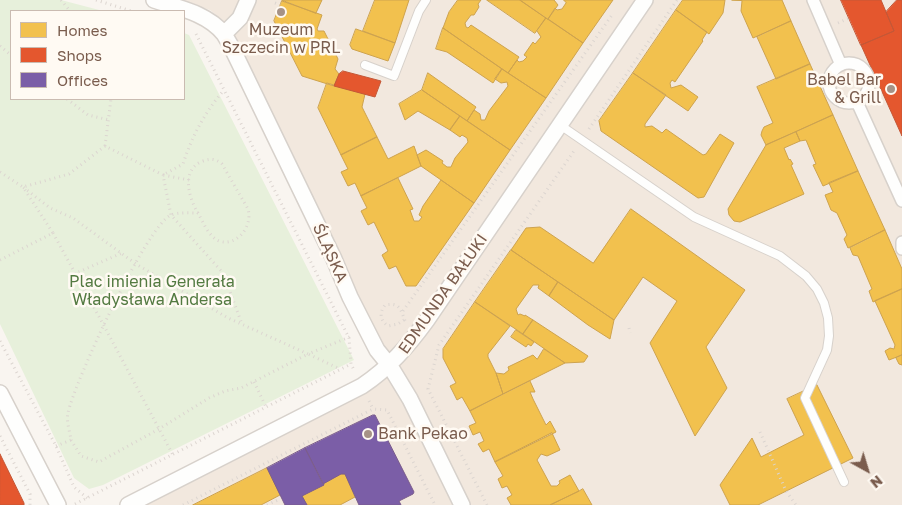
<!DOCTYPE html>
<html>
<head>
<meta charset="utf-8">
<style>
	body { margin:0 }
	#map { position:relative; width:902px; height:505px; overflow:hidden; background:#f9f5f0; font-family:"Golos Text",sans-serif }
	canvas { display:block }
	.legend { position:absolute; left:10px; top:10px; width:175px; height:90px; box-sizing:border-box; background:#fffaf3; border:1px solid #cabbb1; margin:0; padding:6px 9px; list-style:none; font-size:15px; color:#7a5c4d }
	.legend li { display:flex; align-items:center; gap:10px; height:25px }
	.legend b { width:25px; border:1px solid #cabbb1 }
	.north { position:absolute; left:842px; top:445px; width:50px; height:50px; -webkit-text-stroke:4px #fffaf3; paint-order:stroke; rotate:141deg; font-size:14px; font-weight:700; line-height:20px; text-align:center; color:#7a5c4d }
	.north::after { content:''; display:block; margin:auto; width:18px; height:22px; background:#7a5c4d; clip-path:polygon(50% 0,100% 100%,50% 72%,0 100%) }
</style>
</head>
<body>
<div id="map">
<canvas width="902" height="505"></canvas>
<ul class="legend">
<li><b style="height:14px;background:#f2c14e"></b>Homes</li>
<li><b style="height:14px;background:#e4572e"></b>Shops</li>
<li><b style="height:14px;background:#7b5ea7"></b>Offices</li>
</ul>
<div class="north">N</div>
</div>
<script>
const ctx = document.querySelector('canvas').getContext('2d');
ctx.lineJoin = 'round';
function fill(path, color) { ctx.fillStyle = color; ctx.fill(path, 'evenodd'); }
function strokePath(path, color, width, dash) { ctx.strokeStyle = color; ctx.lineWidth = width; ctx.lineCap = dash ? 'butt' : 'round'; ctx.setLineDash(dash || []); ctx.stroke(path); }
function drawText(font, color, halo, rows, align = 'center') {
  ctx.font = font + ' "Golos Text",sans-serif'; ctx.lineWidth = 5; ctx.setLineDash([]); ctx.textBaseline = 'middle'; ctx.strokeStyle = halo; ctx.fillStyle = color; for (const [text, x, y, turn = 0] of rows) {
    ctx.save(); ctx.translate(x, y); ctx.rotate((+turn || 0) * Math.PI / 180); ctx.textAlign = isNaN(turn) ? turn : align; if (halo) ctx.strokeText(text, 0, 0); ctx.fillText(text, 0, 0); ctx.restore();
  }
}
const residential = new Path2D(`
	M177,0H902V505H138L395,366L366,315L351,277L256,86L234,34L225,22L210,10Z`);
const green = new Path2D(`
	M0,0H61L103,11H11V99H184V33L189,35L354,360L103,485L89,489L74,478L0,324Z`);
const homes = new Path2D(`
	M282,0H322L316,13Z
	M375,0H409L395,43L363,31Z
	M458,0H481L478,4L479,7L474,15H471L465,23L466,27L468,28L471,25L519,57L508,73L443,28L449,12Z
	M487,0H520L546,18L535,33Z
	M520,0H554L558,5L548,19Z
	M564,0H613L583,43L548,19L555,8L557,10L562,9L566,3Z
	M683,0H725L723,13L709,34L676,10Z
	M732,0H782L791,21L753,38L741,11L742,1Z
	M282,1L322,15L317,29L318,31H324L338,59L335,69L339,74L334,86L302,76L274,21Z
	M676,10L707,32L702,40L703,41L675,82L672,80L670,83L671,88L681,85L698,97L688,111L633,73Z
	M546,18L583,43L546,98L508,73L517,60L519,62L523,61L527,57L524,55L533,42L535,44L541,37L537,31Z
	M791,21L810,64L776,79L757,37Z
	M443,28L502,69L493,83L447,52L436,49Z
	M356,29L395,43L388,61L352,49L350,45Z
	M810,64L833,115L766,145L761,135L762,131L764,127L773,123L757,87Z
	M502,69L546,98L510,150L467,121L474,110L480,114L481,120H485L489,111L508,86L507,82L501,83L495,79Z
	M428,73L476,107L467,121L422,90Z
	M633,73L666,95L645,124V127L652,126L662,133L666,129L703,155L706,154L720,134L734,143L704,197L698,198L601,131L599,121Z
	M327,83L365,94L362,107L377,137L341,155L318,108Z
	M422,90L460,116L450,130L418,111L405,120L399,104Z
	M833,115L858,171L823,186L813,165L816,164L806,140L800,141L796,132Z
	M460,116L510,150L474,203L421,166L417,155L426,150L443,161L442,163L447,167H451L455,158L468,142L467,138L462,135L460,137L450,130Z
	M796,132L800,141L784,148L789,160L790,159L793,164L791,165L804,194L740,222L734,221L729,215L728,209L766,145Z
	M377,137L388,159L414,146L421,166L361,196L355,183L348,186L341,172L348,169L341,155Z
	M858,171L885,230L848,248L844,239L847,235L837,213L831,210L825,195L833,192L829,183Z
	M398,178L413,209L410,210L414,221H419L422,217L419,215L423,206L441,180L474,203L416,286H406L396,266L389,269L382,255L388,251L374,222L368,225L361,211L367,208L361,196Z
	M631,209L745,290L706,347L727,388L695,436L650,343L677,301L643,277L614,320L511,250L526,228L540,227L593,263Z
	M885,230L902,269V289L873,302L869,291L872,289L858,256L853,255L850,248Z
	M511,250L558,282L549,296L538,288L539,285H533L516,309L518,315L520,314L525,316V315L533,320L523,334L475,302Z
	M558,282L614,320L610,339L588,325L549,296Z
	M902,289V355L889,360L885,351L890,348L894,349L895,345L875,301Z
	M475,302L510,326L488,354V357L496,373L503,394L470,411L462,397L457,400L450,386L456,383L443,358V349Z
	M533,320L588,356L584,362L565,363L523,334Z
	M516,330L534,342L531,346L528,344L526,347L511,337Z
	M544,349L565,363L503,394L496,373L504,374L509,370L508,367L533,355L537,359Z
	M902,355V365L899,364L896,358Z
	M530,381L535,392H530L533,399L546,425L550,421L556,432L495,462L489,449L483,452L478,444L484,441L480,432L473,435L469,426L476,423L470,411Z
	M817,385L853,458L758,505H730L720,485L752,438L761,457L804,435L787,399Z
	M552,433L560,450L547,456L541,454L537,460L551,486H557L560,483L559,481L570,475L579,491L550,505H511L507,498L512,495L507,486L502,488L498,479L503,476L495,462Z
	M267,468L280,495L261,505H193Z
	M341,474H345L355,497L340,505H307L302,496Z
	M583,489L592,505H550L579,491Z`);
const shops = new Path2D(`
	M841,0H881L894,31L861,45Z
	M897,0H902V136L861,45L894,31L886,12Z
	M343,71L381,81L375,97L334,86L339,74Z
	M0,454L24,503V505H0Z`);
const offices = new Path2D(`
	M373,415H375L414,492L413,494L399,501L401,505H359L345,474H341L323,484L305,448Z
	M305,448L324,485L302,496L307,505H285L267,468Z`);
const path = new Path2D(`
	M61,0L70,11
	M96,0L131,11
	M275,3L280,5
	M838,23L849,18
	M196,34L349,338L351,364L354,370
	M0,46L11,55
	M67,99L88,115L109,120
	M589,129L677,0
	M105,146L111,99
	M0,172L23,187L69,174L105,146L163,175L171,215L223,273L242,324
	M189,180L163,175L183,164C192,136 205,112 224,90
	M53,233L103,324L173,455
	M0,260L53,233L23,187L50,208L73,218L136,264L228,318L308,354L352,336
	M74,274L122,253
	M403,311L612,15
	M404,320L398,324L388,326C380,320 379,313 385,305C400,302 401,310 405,321
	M629,328L630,333
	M0,341L56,446L74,487L87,498
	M254,382L266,407
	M369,401L373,409
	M760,432L786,491L796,505
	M0,436L30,494V505
	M71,440L81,456L99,462L159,429L209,398L225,391L241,388L308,354L340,369
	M56,446L71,440C70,432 66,421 68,413C74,383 147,225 171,215C178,212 190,213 198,213C203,222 209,237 219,241C237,247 253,226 248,209L222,164C216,159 211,158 203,161C181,169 188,197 198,213
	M75,504L351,364
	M183,505L373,409L387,410L435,505
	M267,505L280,499
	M487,505L428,389L439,345L574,151`);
const service = new Path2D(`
	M365,65L394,76L419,11L426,0
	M560,125L694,217L780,256L806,276L817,289L824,303L828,318L829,336L827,350L805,398L844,482`);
const pedestrian = new Path2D(`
	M813,0L841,65
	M829 83a20 20 0 1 1 40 0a20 20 0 1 1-40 0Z
	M857,102L902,201
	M902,242V249`);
const minor = new Path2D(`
	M154,0C179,8 207,13 224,34
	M248,0L240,18L224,34L231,46L334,259L350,297L377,350L390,366L410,399L462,505
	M0,393L58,505
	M128,505L362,386C389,368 408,346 427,320L645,0`);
const markers = [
	[281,12,5,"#a69286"],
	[891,89,5,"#a69286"],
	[368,434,5,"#a69286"]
];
const poiNames = [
	["Muzeum",281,30],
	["Szczecin w PRL",281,48],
	["Babel Bar",881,80,"right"],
	["& Grill",881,98,"right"],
	["Bank Pekao",378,434,"left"]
];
const streetNames = [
	["ŚLĄSKA",330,253,66],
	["EDMUNDA BAŁUKI",443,294,-55]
];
const parkNames = [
	["Plac imienia Generała",152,282],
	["Władysława Andersa",152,300]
];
fill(residential, '#f2e8de');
fill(green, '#e7f0db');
fill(homes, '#f2c14e');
strokePath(homes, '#cea34e', 1);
fill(shops, '#e4572e');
strokePath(shops, '#c45837', 1);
fill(offices, '#7b5ea7');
strokePath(offices, '#7b5d8c', 1);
strokePath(service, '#d7d1cb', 10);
strokePath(pedestrian, '#d7d1cb', 14);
strokePath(minor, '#d7d1cb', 18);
strokePath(path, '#dcd5d0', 3, [1, 4]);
strokePath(service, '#fefefd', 8);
strokePath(pedestrian, '#fefefd', 11);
strokePath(minor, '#fefefd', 15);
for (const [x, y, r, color] of markers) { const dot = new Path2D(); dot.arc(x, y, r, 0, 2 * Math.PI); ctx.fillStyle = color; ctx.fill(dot); strokePath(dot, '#fffaf3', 2); }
drawText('16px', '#7a5c4d', '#fffaf3', poiNames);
drawText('16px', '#7a5c4d', '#fffaf3', streetNames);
drawText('16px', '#537a41', '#fffaf3', parkNames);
</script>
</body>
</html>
